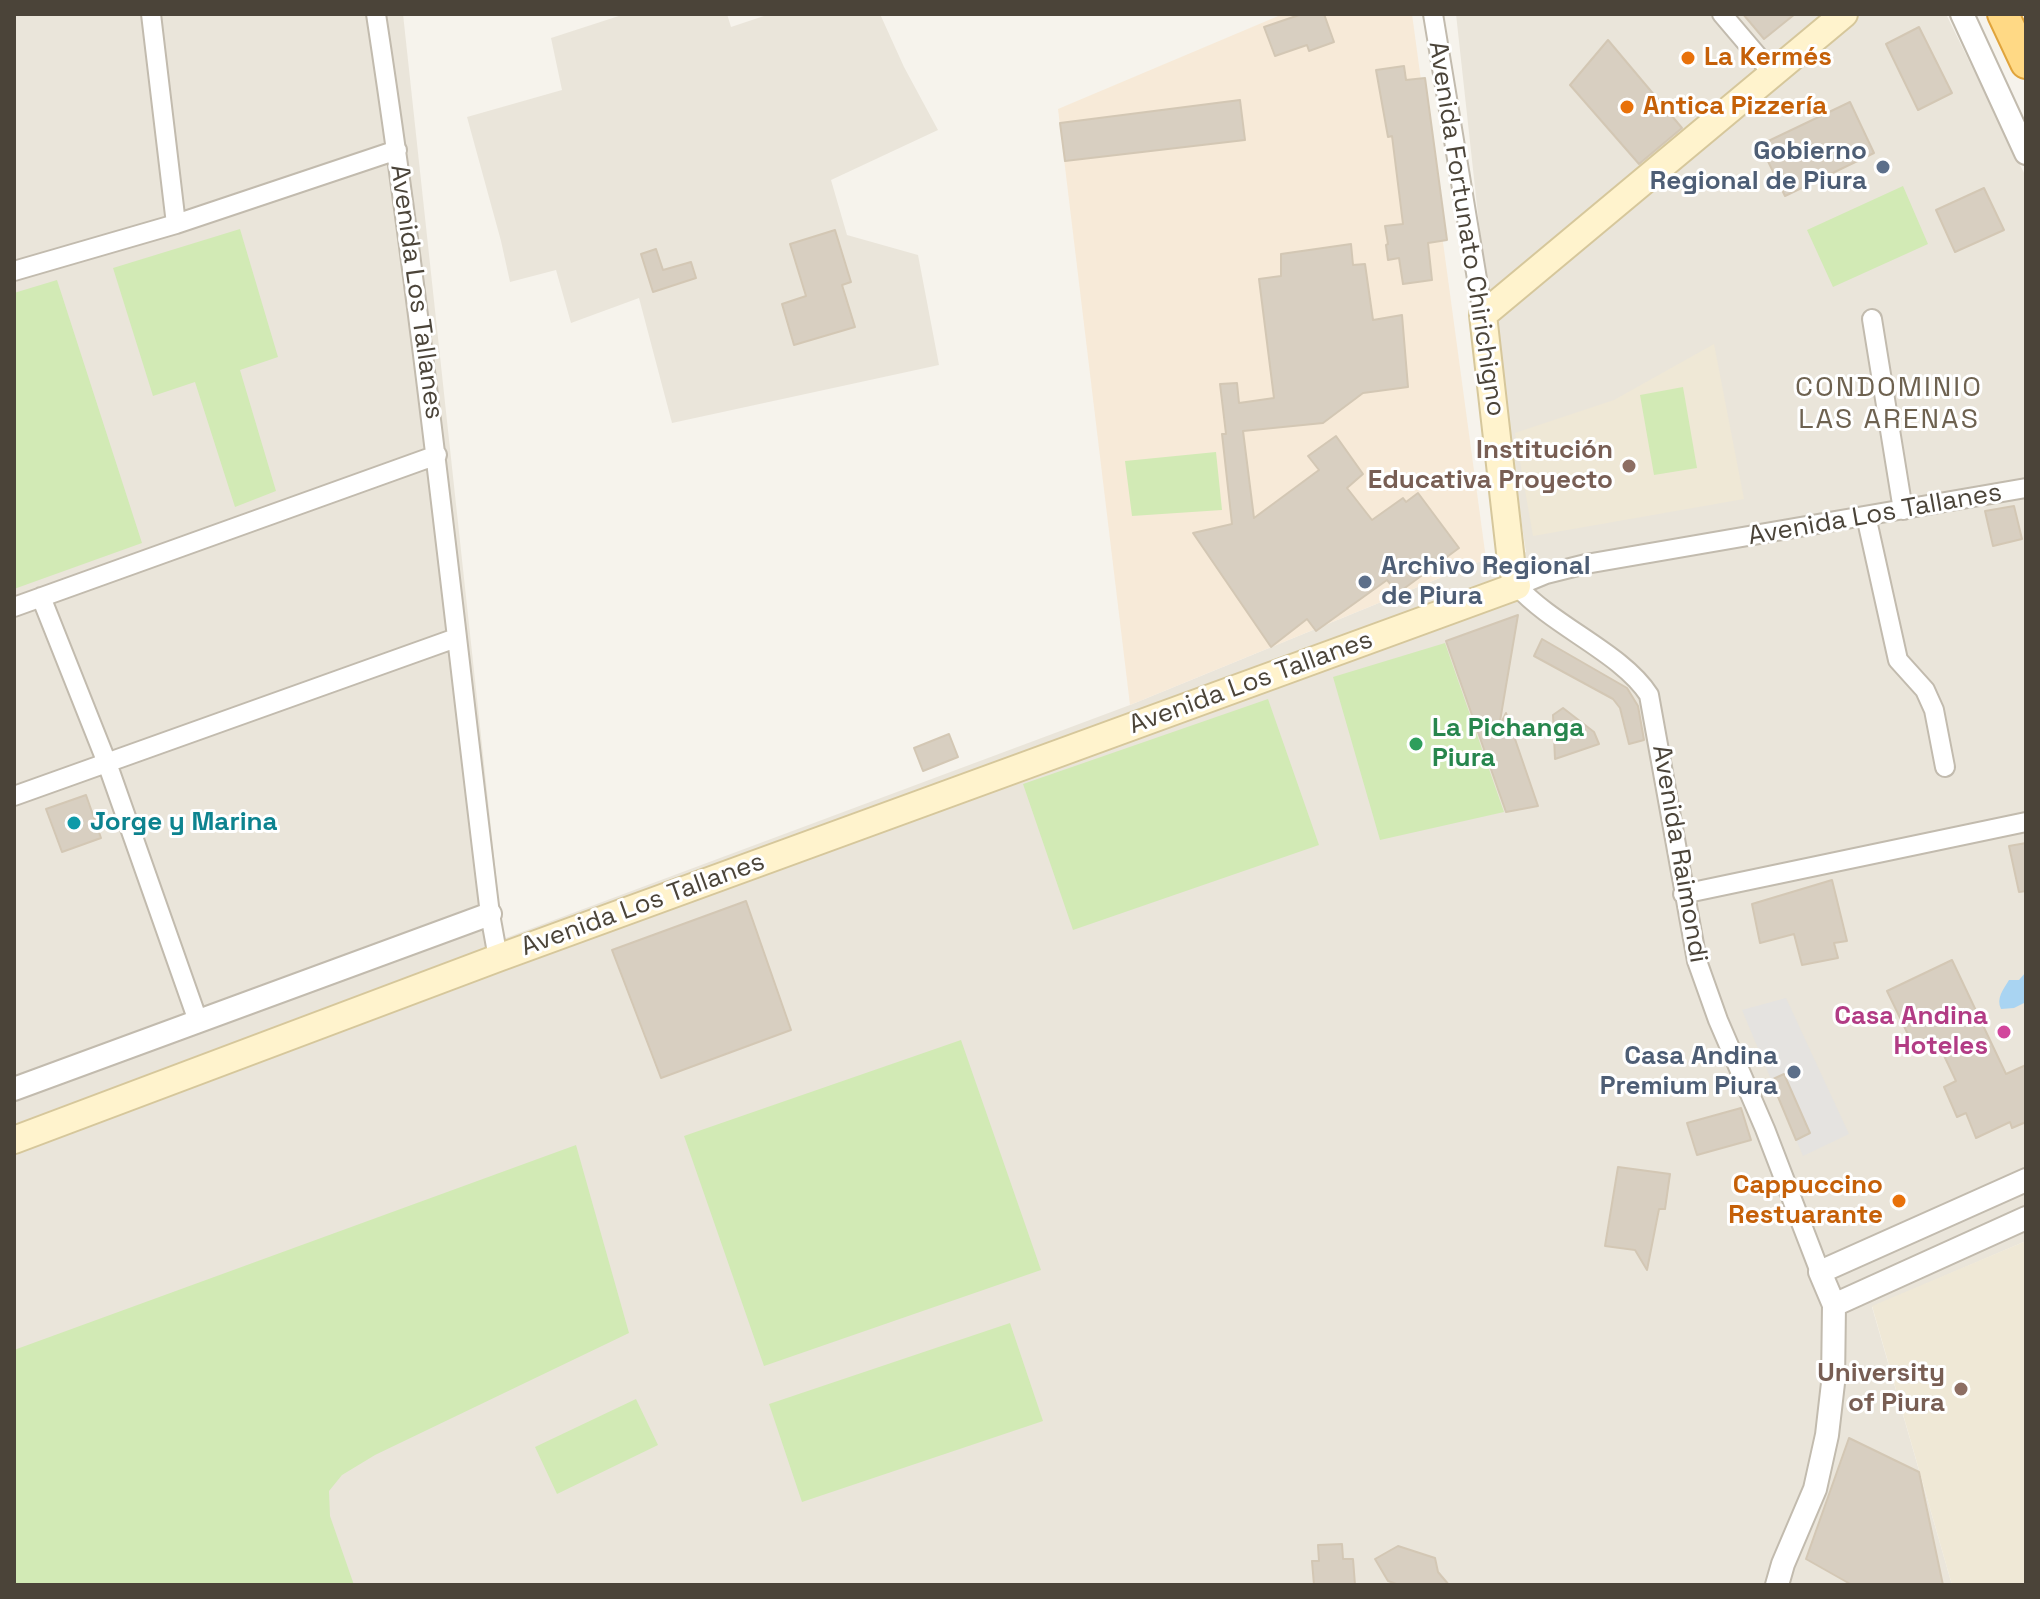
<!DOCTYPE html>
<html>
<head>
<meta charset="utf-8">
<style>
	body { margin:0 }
	#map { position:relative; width:2040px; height:1599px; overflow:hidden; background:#f6f3ec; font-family:"Space Grotesk",sans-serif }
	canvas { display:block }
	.frame { position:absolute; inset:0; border:16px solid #4b4439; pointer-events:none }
</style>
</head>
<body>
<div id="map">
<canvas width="2040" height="1599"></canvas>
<div class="frame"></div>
</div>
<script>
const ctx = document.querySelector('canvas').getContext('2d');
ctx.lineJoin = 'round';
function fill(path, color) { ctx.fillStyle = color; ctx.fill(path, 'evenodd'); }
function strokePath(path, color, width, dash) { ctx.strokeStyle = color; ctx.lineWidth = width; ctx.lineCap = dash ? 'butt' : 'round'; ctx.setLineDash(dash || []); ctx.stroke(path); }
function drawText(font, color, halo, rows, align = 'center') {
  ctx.font = font + ' "Space Grotesk",sans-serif'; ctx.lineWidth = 6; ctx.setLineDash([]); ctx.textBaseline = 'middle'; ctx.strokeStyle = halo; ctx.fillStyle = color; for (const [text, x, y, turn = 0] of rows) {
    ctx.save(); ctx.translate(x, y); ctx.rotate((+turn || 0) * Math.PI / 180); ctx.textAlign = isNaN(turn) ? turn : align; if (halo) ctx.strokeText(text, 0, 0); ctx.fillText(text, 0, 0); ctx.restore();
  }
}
const residential = new Path2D(`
	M14,14H403L503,939L1130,705L1486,559L1526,552L1486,288L1456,14H1946L2026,177V1241L1872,1307L1952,1585H14Z
	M625,14H727L731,27L770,14H880L904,67L938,130L831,180L847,235L918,255L939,365L672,423L639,298L571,323L556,270L510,282L501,241L467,117L562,90L551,38Z`);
const commercial = new Path2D(`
	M1283,14H1412L1486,559L1130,705L1058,109Z`);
const education = new Path2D(`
	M1714,344L1744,499L1533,536L1515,433L1614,400Z
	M2026,1241V1585H1952L1872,1306Z`);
const green = new Path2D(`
	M1903,186L1928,244L1833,287L1807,230Z
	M240,229L278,357L240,370L276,491L235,507L195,382L153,396L113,268Z
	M57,280L142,543L14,589V293Z
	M1683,387L1697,468L1654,475L1640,395Z
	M1216,452L1222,510L1132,516L1125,461Z
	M1445,643L1504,812L1380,840L1333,677Z
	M1268,699L1319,845L1073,930L1023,784Z
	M961,1040L1041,1270L764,1366L684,1136Z
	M576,1145L629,1333L375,1455L342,1475L329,1491L330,1516L354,1585H14V1350Z
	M1010,1323L1043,1421L802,1502L769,1404Z
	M636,1399L658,1445L557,1494L535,1447Z`);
const parking = new Path2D(`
	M1786,998L1849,1134L1803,1156L1742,1010Z`);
const water = new Path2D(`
	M2026,972V1002L2014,1008L2001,1009C1996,998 2003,990 2009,980H2019Z`);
const building = new Path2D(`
	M1302,14H1324L1334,42L1309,51L1307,45L1275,56L1264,27Z
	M1743,14H1795L1764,39Z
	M1919,27L1952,93L1918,110L1886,44Z
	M1608,40L1682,128L1639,164L1570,85Z
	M1404,66L1406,80L1425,78L1447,240L1428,243L1432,280L1403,284L1399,258L1388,260L1386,245L1388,244L1385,226L1403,224L1392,136L1388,137L1376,70Z
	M1240,100L1245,140L1065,161L1060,123Z
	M1850,102L1874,153L1785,196L1760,145Z
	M1984,188L2004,230L1955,252L1936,210Z
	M835,230L851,282L842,285L855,327L794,345L782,304L806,296L790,244Z
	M1351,244L1353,265L1365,264L1373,320L1402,315L1408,387L1363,393L1323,423L1243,431L1254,518L1319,470L1308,456L1336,436L1363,474L1347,488L1372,520L1403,498L1406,502L1418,493L1459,548L1398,593L1387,580L1316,631L1307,619L1271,647L1193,533L1232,524L1222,434H1226L1220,384L1237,383L1239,403L1274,398L1259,279L1281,276V254Z
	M656,249L663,270L691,262L696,278L653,292L641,254Z
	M2014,506L2022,539L1993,546L1985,511Z
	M1518,615L1499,727L1506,713L1538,806L1506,812L1446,641Z
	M1542,639L1627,688L1638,706L1644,740L1629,744L1620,708L1613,699L1534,656Z
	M1563,708L1594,732L1599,744L1555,759L1553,715Z
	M949,734L958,757L923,771L914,748Z
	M86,795L101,838L62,852L46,809Z
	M2026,843V891L2019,892L2009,846Z
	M1832,880L1847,941L1834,943L1838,958L1802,965L1794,934L1760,943L1752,904Z
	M746,901L791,1030L661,1078L612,950Z
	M1952,960L2006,1074L2026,1065V1122L2012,1128L2010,1122L1976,1138L1966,1113L1957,1117L1944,1087L1956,1081L1939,1045L1918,1055L1887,991Z
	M1784,1074L1810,1133L1796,1140L1771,1080Z
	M1741,1108L1751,1140L1697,1155L1687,1123Z
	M1618,1167L1670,1174L1665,1209H1659L1647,1270L1635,1250L1605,1246Z
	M1849,1438L1919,1472L1943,1585H1852L1806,1559Z
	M1342,1544L1343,1559H1353L1355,1585H1314L1312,1561H1319L1318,1545Z
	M1398,1546L1435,1558L1438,1572L1449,1585H1399L1388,1581L1375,1559Z`);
const minor = new Path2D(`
	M151,14L176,224
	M376,14C422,313 453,614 490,914L498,958
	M1433,14L1483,315
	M1722,14L1773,74
	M14,271L176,224L397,150
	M1872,319L1903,510
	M1866,516L1898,660L1925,690L1934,710L1945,767
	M41,597L107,763L198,1021
	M14,607L437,455
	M14,796L456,638
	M1683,894L2026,822
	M1820,1272L1765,1129L1718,1020L1697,961L1649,695C1622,653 1554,627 1517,586L1546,574L1586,564L2026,488`);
const tertiary = new Path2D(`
	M1962,14L2026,153
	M14,1089L490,914
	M1834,1305L2026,1218
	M1777,1585L1783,1564L1815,1489L1827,1435L1833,1383L1834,1305L1820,1272L2026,1180`);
const secondary = new Path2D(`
	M14,1140L498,958L1517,586L1511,561L1483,315L1844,14`);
const trunk = new Path2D(`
	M2003,14L2026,63`);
const markers = [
	[1688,58,8,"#e8710a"],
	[1627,107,8,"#e8710a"],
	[1883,167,8,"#5c6f8a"],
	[1629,466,8,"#8d6e63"],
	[1365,582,8,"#5c6f8a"],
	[1416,744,8,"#2e9e5b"],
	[74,823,8,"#0f9aa8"],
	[2004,1032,8,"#d1479c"],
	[1794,1072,8,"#5c6f8a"],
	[1899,1201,8,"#e8710a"],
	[1961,1389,8,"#8d6e63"]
];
const foodNames = [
	["La Kermés",1704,58],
	["Antica Pizzería",1643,107],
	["Cappuccino",1883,1186,"right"],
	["Restuarante",1883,1216,"right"]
];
const serviceNames = [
	["Gobierno",1867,152],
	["Regional de Piura",1867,182],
	["Archivo Regional",1381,567,"left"],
	["de Piura",1381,597,"left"],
	["Casa Andina",1778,1057],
	["Premium Piura",1778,1087]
];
const streetNames = [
	["Avenida Fortunato Chirichigno",1466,229,81],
	["Avenida Los Tallanes",416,292,82],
	["Avenida Los Tallanes",1875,515,-10],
	["Avenida Los Tallanes",1251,683,-20],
	["Avenida Raimondi",1679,854,80],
	["Avenida Los Tallanes",643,905,-20]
];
const educationNames = [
	["Institución",1613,451],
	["Educativa Proyecto",1613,481],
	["University",1945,1374],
	["of Piura",1945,1404]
];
const leisureNames = [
	["La Pichanga",1432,729],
	["Piura",1432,759]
];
const cultureNames = [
	["Jorge y Marina",90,823]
];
const hotelNames = [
	["Casa Andina",1988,1017],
	["Hoteles",1988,1047]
];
const neighbourhoodNames = [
	["CONDOMINIO",1889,388],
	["LAS ARENAS",1889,420]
];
fill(residential, '#eae5da');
fill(commercial, '#f7ead8');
fill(education, '#efe8d6');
fill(green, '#d2eab5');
fill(parking, '#e5e3e0');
fill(water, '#a9d4f2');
fill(building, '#d8cfc1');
strokePath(building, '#d3c7b4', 2);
strokePath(minor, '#c2bbae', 22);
strokePath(tertiary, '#c2bbae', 26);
strokePath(secondary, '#d6c79b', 30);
strokePath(trunk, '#e0a43c', 34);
strokePath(minor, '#fff', 18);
strokePath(tertiary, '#fff', 22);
strokePath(secondary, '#fff3cd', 26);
strokePath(trunk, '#ffd985', 30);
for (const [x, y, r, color] of markers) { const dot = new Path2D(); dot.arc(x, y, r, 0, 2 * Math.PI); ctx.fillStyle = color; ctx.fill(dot); strokePath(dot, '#fff', 3); }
drawText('bold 26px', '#c56008', '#fff', foodNames, 'left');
drawText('bold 26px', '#4e5e75', '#fff', serviceNames, 'right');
drawText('26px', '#4b4439', '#fff', streetNames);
drawText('bold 26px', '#785e54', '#fff', educationNames, 'right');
drawText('bold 26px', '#27864d', '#fff', leisureNames, 'left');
drawText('bold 26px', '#0d838f', '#fff', cultureNames, 'left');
drawText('bold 26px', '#b23c85', '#fff', hotelNames, 'right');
ctx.letterSpacing = '2px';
drawText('28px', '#6e6250', '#fff', neighbourhoodNames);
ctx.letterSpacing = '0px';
</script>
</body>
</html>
